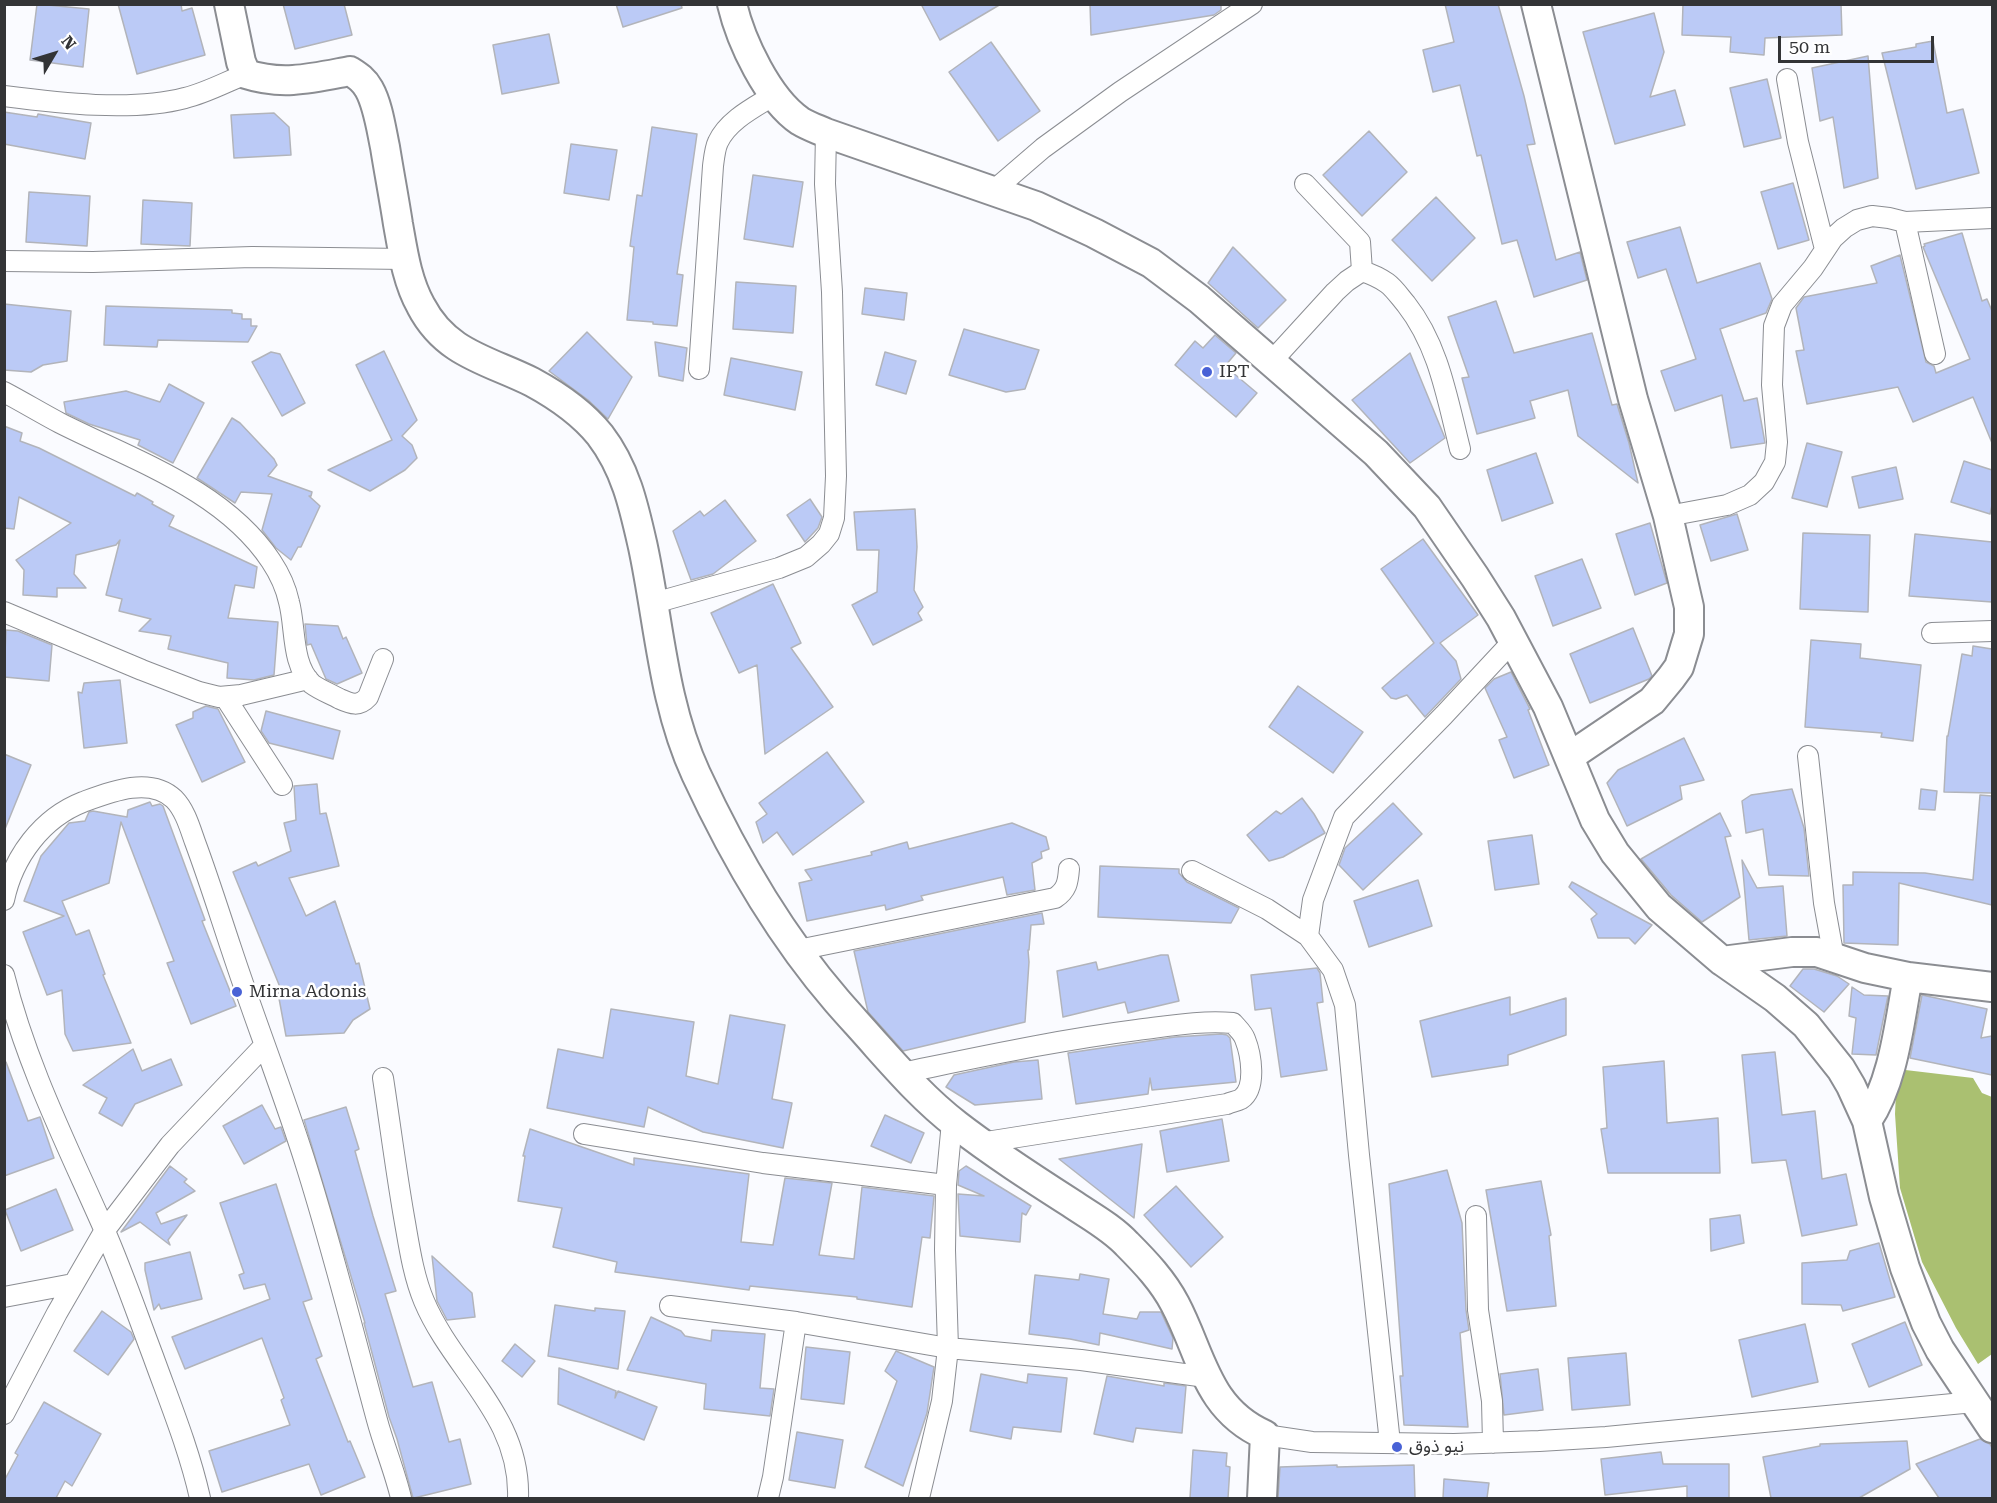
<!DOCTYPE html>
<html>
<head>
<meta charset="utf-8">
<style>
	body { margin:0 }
	#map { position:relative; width:1997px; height:1503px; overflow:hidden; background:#fafbff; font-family:"Roboto Serif",serif }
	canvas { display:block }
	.frame { position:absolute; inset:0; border:6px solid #333436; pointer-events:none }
	.north { position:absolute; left:24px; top:24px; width:60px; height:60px; -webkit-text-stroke:4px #fff; paint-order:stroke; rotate:52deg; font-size:16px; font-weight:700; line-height:24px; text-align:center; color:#333436 }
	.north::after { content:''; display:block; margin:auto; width:21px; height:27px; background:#333436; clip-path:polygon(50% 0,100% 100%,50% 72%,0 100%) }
	.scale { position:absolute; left:1778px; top:36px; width:156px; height:27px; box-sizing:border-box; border:3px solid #333436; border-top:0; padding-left:8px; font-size:18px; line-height:21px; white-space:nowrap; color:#333436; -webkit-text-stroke:4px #fff; paint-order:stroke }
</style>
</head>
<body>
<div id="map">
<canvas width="1997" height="1503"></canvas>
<div class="frame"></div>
<div class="north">N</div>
<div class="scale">50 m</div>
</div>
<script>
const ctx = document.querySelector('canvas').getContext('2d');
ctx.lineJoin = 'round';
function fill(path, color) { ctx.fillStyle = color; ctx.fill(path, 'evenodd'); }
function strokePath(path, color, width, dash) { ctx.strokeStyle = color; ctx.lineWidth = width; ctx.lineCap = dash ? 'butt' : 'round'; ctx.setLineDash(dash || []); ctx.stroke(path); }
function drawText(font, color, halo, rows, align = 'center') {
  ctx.font = font + ' "Roboto Serif","Noto Sans Arabic",serif'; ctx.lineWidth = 5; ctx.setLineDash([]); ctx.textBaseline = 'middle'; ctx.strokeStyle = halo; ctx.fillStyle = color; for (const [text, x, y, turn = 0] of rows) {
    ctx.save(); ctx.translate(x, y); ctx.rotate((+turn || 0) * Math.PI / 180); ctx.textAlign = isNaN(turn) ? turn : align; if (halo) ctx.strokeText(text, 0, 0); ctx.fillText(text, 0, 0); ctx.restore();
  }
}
const forest = new Path2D(`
	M1897,1069L1973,1078L1982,1093L1992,1097V1354L1978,1364L1956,1328L1922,1262L1900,1188L1895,1114Z`);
const building = new Path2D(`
	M37,4L89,9L83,67L30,60Z
	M118,4H181L182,11L192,8L205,55L137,74Z
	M283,4H344L352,35L295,49Z
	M616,4H681L682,8L623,27Z
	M921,4H1001L940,40Z
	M1090,4H1221V10L1214,15L1091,35Z
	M1445,4H1498L1524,96L1535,144L1527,145L1556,260L1580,252L1587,280L1534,297L1517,240L1502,244L1481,155L1477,156L1460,85L1433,92L1423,50L1454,42Z
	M1683,4H1841L1842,35L1765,38L1764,55L1730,52L1731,37L1682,35Z
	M1654,13L1664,52L1650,97L1675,90L1685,125L1615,144L1583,32Z
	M549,34L559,83L502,94L493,45Z
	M1933,41L1947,113L1963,109L1979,173L1916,189L1882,53L1916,47V44Z
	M991,42L1040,111L998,141L949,72Z
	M1868,56L1878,178L1844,188L1833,117L1820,121L1812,68Z
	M1767,79L1781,138L1744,147L1730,88Z
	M4,112L37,117L38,114L91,123L85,159L4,144Z
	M274,113L289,127L291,155L234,158L231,115Z
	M652,127L697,134L677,274L683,275L677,326L653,324V322L627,320L634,247L630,246L637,195L642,196Z
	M1369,131L1407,172L1362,216L1323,175Z
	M571,144L617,150L609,200L564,193Z
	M753,175L803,182L793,247L744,239Z
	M1793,183L1809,240L1778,249L1761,192Z
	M29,192L90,196L87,246L26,242Z
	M1436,197L1475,238L1432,281L1392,240Z
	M143,200L192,203L190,246L141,244Z
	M1680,227L1697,283L1760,263L1772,299L1766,313L1720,329L1744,401L1757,398L1765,443L1731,448L1722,395L1675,411L1661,371L1696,359L1666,269L1638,278L1627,242Z
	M1962,233L1982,301L1987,299L1992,311V443L1973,397L1913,422L1898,387L1807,404L1796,351L1804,350L1796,308L1804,297L1877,283L1871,266L1900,255L1926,362L1934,366L1936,373L1970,359L1923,247L1925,246L1924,244Z
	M1233,247L1286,300L1258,328L1208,283Z
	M736,282L796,286L793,333L733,329Z
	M865,288L907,293L904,320L862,314Z
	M1496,301L1514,353L1592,333L1612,405L1617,404L1629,443L1638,483L1578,436L1568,390L1530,401L1535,418L1477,434L1462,378L1469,377L1448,317Z
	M4,304L71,311L67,361L43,365L31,372L4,370Z
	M106,306L232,310V313L242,314V319H251V326H257L248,342L158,340L157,347L104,345Z
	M964,329L1039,350L1025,389L1006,392L949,375Z
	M587,332L632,377L608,419L588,400L549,371Z
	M1215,335L1236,353L1225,366L1257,393L1236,417L1175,365L1195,341L1203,348Z
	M655,342L687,348L683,381L659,376Z
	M384,351L417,420L402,436L412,445L417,458L405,470L370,491L328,470L392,440L356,365Z
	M271,352L280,354L305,403L282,416L252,362Z
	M885,352L916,361L906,394L876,385Z
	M1410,353L1445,438L1410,463L1352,400Z
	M731,358L802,372L795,410L724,395Z
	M169,384L204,403L173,463L138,445L140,440L89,424L66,413L64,402L126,391L160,402Z
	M232,418L240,423L274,459L277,465L268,476L312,492L311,496H309L320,506L301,547H298L291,560L276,548L262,530L272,494L241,492L235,503L197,478Z
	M4,426L22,433L20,441L39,448L135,496L137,493L153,502L152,504L174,516L169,526L257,567L254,588L235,585L228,618L278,622L274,675L254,680L227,678L228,663L168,649L171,636L139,631L151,619L119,611L122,599L106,595L120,540L116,545L76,555L74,574L86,588H57V597L23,595L24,570L16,560L71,523L19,497L14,529L4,528Z
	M1807,443L1842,452L1827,507L1792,498Z
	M1536,453L1553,503L1502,521L1487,470Z
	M1964,461L1992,470V505L1990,514L1951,502Z
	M1896,467L1903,499L1859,508L1852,477Z
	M810,499L822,517L818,528L805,542L787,515Z
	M725,500L756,541L713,574L691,580L673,531L700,511L704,516Z
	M915,509L917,547L914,590L923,607L918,613L922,620L873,645L852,605L877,592L879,550H857L854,512Z
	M1737,514L1748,550L1711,561L1700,525Z
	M1650,523L1667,583L1635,595L1616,534Z
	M1803,533L1870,535L1868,612L1800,609Z
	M1915,534L1992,542V602L1909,596Z
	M1423,539L1478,615L1440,643L1456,661L1461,679L1425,717L1407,695L1396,699L1391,698L1382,688L1434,643L1381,569Z
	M1582,559L1601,608L1553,626L1535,576Z
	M773,584L801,643L791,648L833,707L765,754L757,665L739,673L711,613Z
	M305,624L338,626L343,639L346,637L362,673L337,684L326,679L311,644L307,645Z
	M1633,628L1652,676L1649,679L1590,703L1570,654Z
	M6,630L18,631L52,645L49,681L4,677Z
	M1811,640L1861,644L1860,658L1921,665L1913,741L1881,737L1882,733L1805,727Z
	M1973,646L1992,649V793L1944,792L1947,736H1948L1962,654L1972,656Z
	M1511,672L1530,709L1528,710L1549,765L1514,778L1499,740L1507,737L1485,688L1494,679Z
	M120,680L127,743L84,748L78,692L82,693L84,683Z
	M1298,686L1363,732L1333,773L1269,727Z
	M206,706L218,709L245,762L202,782L176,725L193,718V712Z
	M266,711L340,731L333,759L269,743L261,731Z
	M1684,738L1704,780L1680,786L1682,799L1627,826L1607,783L1618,770Z
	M827,752L864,802L793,855L777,832L763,843L756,822L767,814L759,803Z
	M4,754L31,765L5,829H4Z
	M317,784L320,814L326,813L339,866L289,878L306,916L335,901L356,964L359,963L370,1009L353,1020L344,1033L286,1036L278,993L282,992L233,872L256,862L258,866L291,851L284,823L296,820L294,786Z
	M1792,789L1804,828L1809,876L1769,875L1763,829L1746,833L1742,801L1751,795Z
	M1921,789L1937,791L1935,810L1919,809Z
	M1980,795L1992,796V905L1899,883L1898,945L1844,943L1843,885H1853V872L1925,873L1973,880Z
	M1302,798L1314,814L1325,833L1283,857L1269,861L1247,835L1276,811L1281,814Z
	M150,802L152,806L160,804L163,806L205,920L202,921L236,1006L191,1024L167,963L174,961L121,822L109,883L62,901L76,935L89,930L105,974L103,975L131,1043L73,1051L65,1034L62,990L47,995L23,932L64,916L24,901L41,856L69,823L85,821L89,812L93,811L127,817L128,810Z
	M1393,803L1422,834L1363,890L1339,865L1345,848Z
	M1720,813L1731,836L1725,837L1740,897L1702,922L1671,895L1641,859Z
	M1012,823L1046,837L1049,849L1041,852L1042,858L1032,863L1035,890L1007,895L1003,877L921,896L923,900L886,910L885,905L807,921L799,883L812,880L805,870L872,855L871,852L907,842L909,849Z
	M1532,835L1539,884L1495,890L1488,841Z
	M1742,860L1757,888L1783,886L1787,936L1749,940Z
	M1100,866L1179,869V873L1187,882L1239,908L1231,923L1098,917Z
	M1418,880L1432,926L1369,947L1354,901Z
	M1572,882L1652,925L1635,944L1629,938H1598L1591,919L1597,914L1569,887Z
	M1042,913L1044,924L1031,925L1029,950H1028L1029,962L1025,1022L903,1051L868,1012L854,951Z
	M1161,955H1168L1179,1001L1128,1013L1125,1002L1063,1017L1057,971L1096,962L1098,970Z
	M1317,968L1320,973L1323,1002L1317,1003L1327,1070L1281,1077L1271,1008L1255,1010L1251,975Z
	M1803,969H1814L1837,976L1849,984L1824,1012L1790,986Z
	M1852,987L1864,995L1888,996L1876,1055L1852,1054L1856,1018L1849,1016Z
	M1922,995L1987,1009L1981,1038L1992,1036V1075L1910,1058Z
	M1510,997V1015L1566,998V1035L1508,1055V1065L1432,1077L1420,1021Z
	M611,1009L694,1022L686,1076L718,1084L730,1015L785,1025L772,1099L792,1103L783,1148L703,1132L648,1107L644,1127L547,1108L558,1049L603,1058Z
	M1221,1034L1227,1035L1230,1038L1236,1082L1152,1090L1150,1078L1148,1094L1076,1104L1068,1053L1175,1037Z
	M133,1049L142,1071L171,1059L182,1085L135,1104L122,1126L99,1113L107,1098L83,1085Z
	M1775,1052L1782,1115L1815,1111L1822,1179L1846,1174L1857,1225L1802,1236L1786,1160L1752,1163L1742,1055Z
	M1038,1060L1042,1099L975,1105L946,1087L954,1075L1014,1062Z
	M1664,1061L1667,1123L1718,1118L1720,1173H1608L1601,1129L1607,1128L1603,1067Z
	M4,1062H6L28,1121L40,1117L54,1158L4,1176Z
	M262,1105L275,1129L281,1127L286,1141L244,1164L223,1126Z
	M346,1107L359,1149L355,1151L373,1216L396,1291L385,1294L413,1387L432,1382L449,1442L460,1439L471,1484L414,1498H413L397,1439L389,1417L364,1323H365L304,1120Z
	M885,1115L924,1133L911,1163L871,1146Z
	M1222,1119L1229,1161L1167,1172L1160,1131Z
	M530,1129L634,1165V1158L749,1174L741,1242L773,1245L785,1178L832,1183L819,1255L854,1259L862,1187L934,1196L930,1238L922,1237L912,1307L857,1299V1297L750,1286L749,1290L615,1272L617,1262L553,1247L562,1208L518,1201L525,1156H523Z
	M1142,1144L1134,1218L1059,1159Z
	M170,1166L187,1179L184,1182L195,1191L156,1213L161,1224L187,1215L168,1240L170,1245L140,1222L121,1232Z
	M966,1166L1031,1206L1026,1215L1022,1213L1020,1242L960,1236L958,1194L984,1196L958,1185L959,1171Z
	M1447,1170L1462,1223L1466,1310L1469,1330L1460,1333L1468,1427L1404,1425L1400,1376H1403L1389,1184Z
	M1541,1181L1551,1235L1549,1236L1556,1306L1507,1311L1486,1190Z
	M276,1184L312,1299L303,1302L322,1356L316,1359L348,1442L350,1441L365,1477L321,1495L309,1464L222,1492L209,1451L290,1425L281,1400L284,1398L262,1338L185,1369L172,1337L270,1299L265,1284L244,1289L239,1275L244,1273L220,1203Z
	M1176,1186L1223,1237L1191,1267L1144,1215Z
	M56,1189L73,1230L21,1251L5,1210Z
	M1740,1215L1744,1243L1711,1251L1710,1219Z
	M1879,1243L1895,1297L1843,1311L1841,1305L1802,1304V1263L1847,1260L1850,1251Z
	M190,1252L202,1299L161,1309L159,1304L154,1310L145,1270V1263Z
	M432,1256L472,1293L475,1317L447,1320L437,1301Z
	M1080,1274L1109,1279L1103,1314L1137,1319L1140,1312H1161L1173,1338L1172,1349L1100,1333L1099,1345L1070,1339L1029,1334L1035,1275L1079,1280Z
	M555,1305L595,1311V1308L625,1311L618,1369L548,1356Z
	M102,1311L131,1332L134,1339L108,1375L74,1351Z
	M651,1317L681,1331L685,1336L711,1341L712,1330L765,1334L760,1388L774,1389L770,1416L704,1409L706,1384L627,1370Z
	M1905,1322L1922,1365L1869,1387L1852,1344Z
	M1805,1324L1818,1382L1752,1397L1739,1340Z
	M515,1344L535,1361L522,1377L502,1361Z
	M806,1347L850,1352L844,1404L801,1399Z
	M896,1351L934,1367L927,1413L903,1486L865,1467L897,1381L885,1371Z
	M1626,1353L1630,1405L1572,1410L1568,1358Z
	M559,1368L616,1391L615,1398L618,1391L657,1407L644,1440L558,1404Z
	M1538,1369L1543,1410L1504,1415L1500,1374Z
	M981,1374L1027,1383L1028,1374L1067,1378L1061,1432L1013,1427L1011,1439L970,1431Z
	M1107,1376L1164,1386V1383L1186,1386L1182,1433L1136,1428L1133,1442L1094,1434Z
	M44,1402L101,1434L72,1486L65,1481L56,1498H4V1481L18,1455L15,1453Z
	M797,1432L843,1440L835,1488L789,1480Z
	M1980,1439L1990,1444L1992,1448V1498H1939L1916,1464Z
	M1907,1441L1910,1469L1859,1498H1771L1763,1457L1820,1446V1444Z
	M1193,1450L1227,1453L1226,1466L1230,1467L1228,1498H1190Z
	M1661,1452L1663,1464H1729V1498H1687V1486L1605,1495L1601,1459Z
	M1337,1465V1467L1414,1465L1415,1498H1278L1280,1467Z
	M1444,1479L1489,1483L1487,1498H1443Z`);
const street = new Path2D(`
	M1787,79L1798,142L1825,249
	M4,96C59,103 132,112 185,98C206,93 226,82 246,74
	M1305,184L1360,242L1362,271
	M993,191L1043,148L1120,92L1252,4
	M1905,222L1935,354
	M4,261L93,262L252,257L405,259
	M1271,362L1335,292L1347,281L1362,271C1371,274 1380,278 1387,283C1394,288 1400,297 1406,304C1439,346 1447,398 1460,449
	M699,369L713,166C714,158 715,148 718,142C728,120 755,107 774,95
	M4,392C23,402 41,413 60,423C133,460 224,490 271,561C279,573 286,588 289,602C296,628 291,664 312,684C320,690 331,694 340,699C351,704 359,707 368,697L383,659
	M1668,516L1727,505L1750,495L1764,482L1775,462L1777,442L1772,385L1774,326L1782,305L1813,268L1833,238L1844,228L1857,220L1872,216L1889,218L1905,222L1992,218
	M654,603L779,568L806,557L821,544L829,534L834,518L836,476L832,292L825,184L826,133
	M4,612L142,670L199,692L219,697L241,695L308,679
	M1932,633L1992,631
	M225,697L282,785
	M1808,756L1824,903L1834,958
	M1192,871L1267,909L1308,936L1333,970L1345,1005L1359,1155L1390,1443
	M4,900C13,857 42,818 83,802C110,792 150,776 174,799C185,810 190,828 195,842C208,877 219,912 231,948C255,1021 284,1094 307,1168C333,1251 354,1335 377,1420C384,1446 395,1472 401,1498
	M1308,936L1313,900L1344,817L1444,715L1513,641
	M798,950L1055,898C1067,890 1068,882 1069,869
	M4,975C26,1064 67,1145 104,1229C122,1270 137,1314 153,1356C170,1403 189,1449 200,1498
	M902,1073C980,1057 1058,1040 1137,1030C1169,1026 1202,1020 1233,1023C1237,1028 1243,1033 1245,1039C1251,1054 1257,1088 1241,1099C1237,1101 1232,1102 1227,1104L980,1143
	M383,1078C390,1124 396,1171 404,1217C409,1245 413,1275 424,1301C453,1370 521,1416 518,1498
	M584,1134L763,1163L946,1185
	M1476,1216L1478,1310L1492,1401L1493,1443
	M4,1297L73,1284
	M670,1306L796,1322L948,1348L1081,1360L1206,1377
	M4,1414L57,1313L105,1230L170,1145L264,1046
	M1265,1435L1312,1442L1454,1444L1539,1441L1606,1437L1974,1402
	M768,1498L773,1477L796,1322
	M919,1498L942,1401L948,1348L945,1250L946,1185L952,1122`);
const secondary = new Path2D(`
	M229,4L241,62L246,74C283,86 313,78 350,71C358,76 364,80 369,89C378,105 381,128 385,147C389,172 394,198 398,224C403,252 407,281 421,306C446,354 488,360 532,382C556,395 583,414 600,435C626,469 634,507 643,547C659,622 663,703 696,774C733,854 779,934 837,1001C850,1016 864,1031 877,1046C902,1074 927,1102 957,1125C993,1153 1032,1178 1071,1203C1090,1216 1111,1227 1127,1244C1145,1262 1163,1281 1175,1304C1202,1355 1206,1409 1265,1435L1262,1498
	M732,4C741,42 768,99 800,121C808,126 817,129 826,133L1036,206L1094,233L1151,263L1199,299L1376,453L1427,507L1475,577L1501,618L1548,707L1595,820L1615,853L1659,907L1722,961L1775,998L1806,1025L1841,1069L1851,1086L1867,1121L1884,1197L1905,1268L1926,1323L1940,1350L1992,1428
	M1536,4L1633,399L1668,516L1689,607V634L1679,667L1671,678L1652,701L1569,757
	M1722,961L1792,952H1817L1865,968L1908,977L1992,987
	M1867,1121C1894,1081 1899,1024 1908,977`);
const markers = [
	[1207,372,6,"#4962d6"],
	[237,992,6,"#4962d6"],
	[1397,1447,6,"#4962d6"]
];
const poiNames = [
	["IPT",1219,372],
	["Mirna Adonis",249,992],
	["نيو ذوق",1409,1447]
];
fill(forest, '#aac071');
fill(building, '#bbcaf6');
strokePath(building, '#b2b4ba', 1.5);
strokePath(street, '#8b8d92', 22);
strokePath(secondary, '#8b8d92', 32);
strokePath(street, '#fff', 20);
strokePath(secondary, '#fff', 28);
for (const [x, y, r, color] of markers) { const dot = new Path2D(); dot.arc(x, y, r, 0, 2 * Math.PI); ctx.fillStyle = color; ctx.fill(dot); strokePath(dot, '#fff', 2); }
drawText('18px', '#333436', '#fff', poiNames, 'left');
</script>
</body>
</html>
